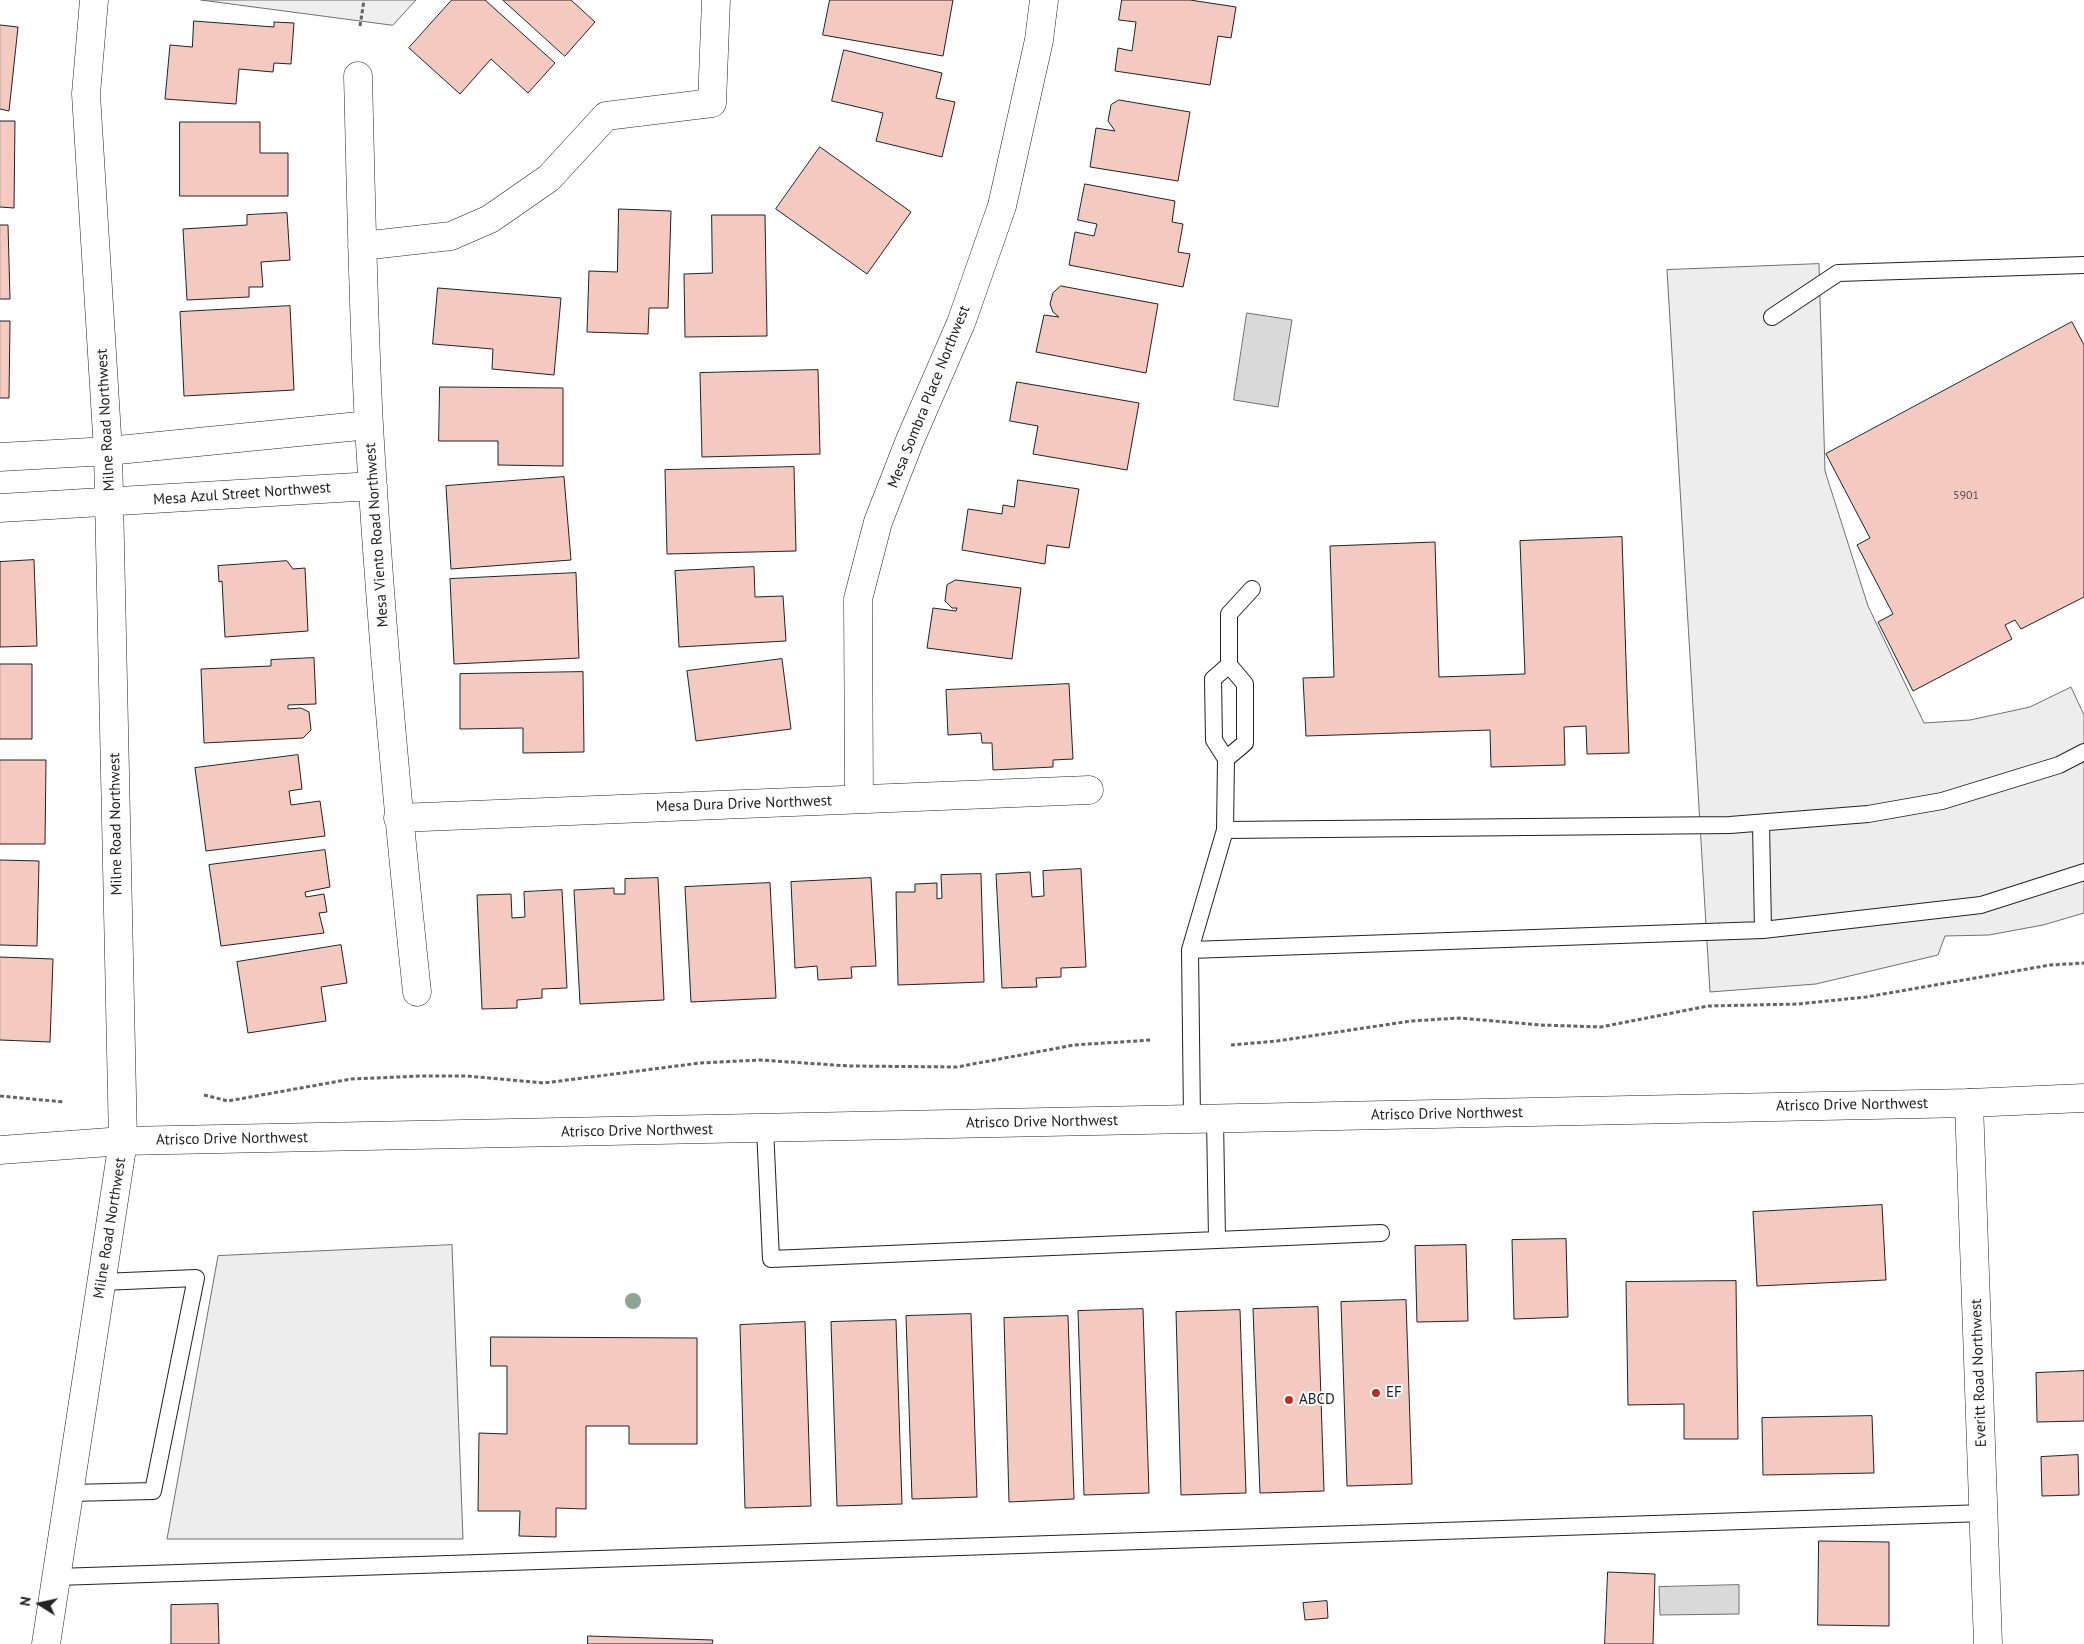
<!DOCTYPE html>
<html>
<head>
<meta charset="utf-8">
<style>
	body { margin:0 }
	#map { position:relative; width:2084px; height:1644px; overflow:hidden; background:#fff; font-family:"PT Sans",sans-serif }
	canvas { display:block }
	.north { position:absolute; left:15px; top:1579px; width:50px; height:50px; -webkit-text-stroke:4px #fff; paint-order:stroke; rotate:280deg; font-size:14px; font-weight:700; line-height:20px; text-align:center; color:#222 }
	.north::after { content:''; display:block; margin:auto; width:18px; height:22px; background:#222; clip-path:polygon(50% 0,100% 100%,50% 72%,0 100%) }
</style>
</head>
<body>
<div id="map">
<canvas width="2084" height="1644"></canvas>
<div class="north">N</div>
</div>
<script>
const ctx = document.querySelector('canvas').getContext('2d');
ctx.lineJoin = 'round';
function fill(path, color) { ctx.fillStyle = color; ctx.fill(path, 'evenodd'); }
function strokePath(path, color, width, dash) { ctx.strokeStyle = color; ctx.lineWidth = width; ctx.lineCap = dash ? 'butt' : 'round'; ctx.setLineDash(dash || []); ctx.stroke(path); }
function drawText(font, color, halo, rows, align = 'center') {
  ctx.font = font + ' "PT Sans",sans-serif'; ctx.lineWidth = 4; ctx.setLineDash([]); ctx.textBaseline = 'middle'; ctx.strokeStyle = halo; ctx.fillStyle = color; for (const [text, x, y, turn = 0] of rows) {
    ctx.save(); ctx.translate(x, y); ctx.rotate((+turn || 0) * Math.PI / 180); ctx.textAlign = isNaN(turn) ? turn : align; if (halo) ctx.strokeText(text, 0, 0); ctx.fillText(text, 0, 0); ctx.restore();
  }
}
const green = new Path2D(`
	M201,0H416L393,25Z`);
const parking = new Path2D(`
	M1819,264L1825,471L1868,606L1924,723L1970,720L2030,707L2071,687L2084,715V913L2043,925L1989,935L1945,936L1938,955L1816,984L1710,992L1667,270Z
	M452,1245L463,1539H167L218,1256Z`);
const water = new Path2D(`
	M1247,313L1292,320L1278,407L1234,400Z
	M1739,1585V1614L1660,1615L1659,1587Z`);
const building = new Path2D(`
	M452,0H485L555,63L528,93L491,59L460,94L409,48Z
	M503,0H571L595,22L565,56Z
	M830,0H953L943,56L823,35Z
	M1122,0H1190L1236,7L1231,38L1218,36L1210,85L1115,71L1118,48L1132,51L1136,22L1119,20Z
	M194,21L274,27V22L294,23L291,64L274,63L273,72L239,69L236,104L165,99L170,45L192,47Z
	M0,25L18,27L9,111L0,109Z
	M844,50L942,73L936,98L955,102L942,157L876,141L883,113L832,101Z
	M1119,100L1190,112L1178,181L1090,167L1096,128L1115,131L1108,121L1111,105Z
	M0,121H15L14,208L0,207Z
	M180,122H260V153H288V196H180Z
	M820,147L911,212L867,274L776,209Z
	M1085,184L1175,201L1172,222L1183,224L1178,252L1190,254L1183,287L1069,265L1075,232L1094,236L1097,224L1078,220Z
	M619,209L671,211L668,308H649L648,334L587,332L589,271L617,272Z
	M287,213L290,260L261,262L263,287H249V297L187,300L183,229L247,225V215Z
	M712,215H765L767,336L685,337L684,274L712,273Z
	M0,225H8L10,299H0Z
	M1061,286L1158,304L1146,373L1036,352L1044,315L1059,317L1053,312L1050,304L1053,293Z
	M438,288L561,298L554,375L492,369L493,349L433,344Z
	M290,306L294,390L184,396L180,312Z
	M0,321H10L9,398H0Z
	M2072,322L2084,345V597L2021,629L2015,620L2005,625L2012,639L1913,691L1878,622L1893,614L1857,545L1870,538L1826,454Z
	M818,370L820,454L702,457L700,373Z
	M1017,382L1139,403L1127,470L1033,454L1038,426L1010,421Z
	M440,387L563,388V466L498,465V441H439Z
	M794,467L796,551L667,554L665,470Z
	M564,477L571,560L451,569L446,486Z
	M1018,480L1079,489L1069,548L1047,545L1045,564L962,550L968,509L1002,514L1003,505L1014,507Z
	M1622,537L1629,753L1587,754L1586,726L1564,727L1565,765L1491,767L1490,730L1306,736L1303,678L1334,677L1330,546L1435,542L1439,677L1525,674L1520,541Z
	M34,560L37,646L0,647V562Z
	M287,561L293,569L305,568L308,631L225,637L222,581L219,582L218,566Z
	M754,567L755,597L783,596L786,641L679,647L675,571Z
	M576,573L579,658L454,664L450,579Z
	M956,580L1021,588L1012,659L927,648L933,608L956,611L957,608H952L945,601L947,585Z
	M314,658L316,704L288,705V709L301,708L309,712L311,730L303,738L204,743L201,669L271,666V660Z
	M782,659L791,729L696,741L687,671Z
	M0,664H32V739H0Z
	M583,672L584,752L523,753V728L460,729V674Z
	M1069,684L1073,759L1053,760V767L993,770L992,743H982L981,733L948,735L946,690Z
	M298,755L302,789L289,791L291,805L320,801L325,836L206,851L195,768Z
	M0,760H46L45,844H0Z
	M325,850L330,887L305,892L306,897L324,894L327,912L319,913L324,933L221,946L209,865Z
	M0,860L39,861L37,946L0,945Z
	M1081,869L1086,967L1061,968V977L1036,978L1037,987L1002,988L996,874L1030,872L1032,897L1044,896L1043,871Z
	M981,874L984,982L898,985L896,892H915V884L937,883V899L942,898L941,875Z
	M658,878L664,1000L580,1004L574,890L614,888V894H625V879Z
	M871,878L876,966L851,967L852,978L818,980L817,966L795,968L791,882Z
	M770,883L776,998L691,1002L685,887Z
	M562,890L567,988L542,989V998L517,1000V1008L482,1009L477,895L511,894L512,918L525,917L524,892Z
	M341,945L347,983L321,987L326,1021L248,1033L237,962Z
	M0,957L53,959L50,1042L0,1040Z
	M1882,1205L1886,1280L1757,1286L1753,1212Z
	M1566,1239L1568,1317L1514,1319L1512,1240Z
	M1466,1245L1468,1321L1417,1322L1415,1246Z
	M1736,1281L1738,1439H1684V1404L1628,1405L1626,1282Z
	M1406,1300L1412,1484L1347,1486L1341,1302Z
	M1318,1307L1324,1491L1260,1493L1253,1309Z
	M1143,1309L1149,1493L1084,1495L1078,1311Z
	M1240,1310L1246,1493L1181,1495L1176,1312Z
	M971,1314L977,1497L912,1499L906,1316Z
	M1068,1316L1074,1499L1009,1502L1004,1318Z
	M896,1320L902,1504L837,1506L831,1322Z
	M805,1322L811,1506L745,1508L740,1325Z
	M491,1337L697,1338V1444H629V1426H586V1509L556,1508V1537L519,1536L520,1511H478L479,1433L507,1434V1366H491Z
	M2084,1371V1421L2037,1422L2036,1373Z
	M1872,1416L1874,1473L1763,1475L1762,1418Z
	M2078,1455L2079,1495L2042,1496L2041,1457Z
	M1819,1541L1889,1542V1626L1818,1625Z
	M1608,1572L1655,1574L1653,1644H1605Z
	M1327,1601L1328,1618L1305,1620L1303,1603Z
	M218,1604L219,1644H171V1605Z
	M588,1636L713,1640L712,1644H588Z`);
const path = new Path2D(`
	M360,26L364,0
	M1231,1045L1277,1041L1411,1021L1459,1018L1541,1025L1601,1027L1708,1006L1798,1004L1866,997L2050,965L2084,963
	M204,1095L228,1101L351,1079L422,1076H467L544,1083L700,1063L760,1060L849,1066L957,1067L1074,1045L1151,1040
	M0,1096L64,1102`);
const lane = new Path2D(`
	M1772,317L1838,273L2084,265
	M1226,759L1245,743V684L1229,665V614L1252,589
	M1761,823L1763,930
	M1225,830L1226,759L1214,740L1213,679L1229,665
	M1190,950L1763,930L1981,905L2084,872
	M1192,1119L1190,950L1225,830L1730,825L1868,814L1942,801L2059,765L2084,752
	M1215,1119L1217,1239
	M765,1128L771,1259L1381,1233
	M70,1493L153,1491L196,1278L102,1282
	M57,1577L1984,1513`);
const street = new Path2D(`
	M358,76C361,193 363,310 369,426C380,615 397,804 417,992
	M362,246L451,236L490,219L549,178L606,116L712,103L716,0
	M0,457L108,451L369,425
	M0,508L373,486
	M859,799L858,599L878,522L910,440L961,323L1002,206L1039,40L1044,0
	M398,818L1089,790
	M1969,1103L1988,1644
	M46,1644L123,1141L108,451L86,94L94,0`);
const secondary = new Path2D(`
	M0,1150L123,1141L1969,1103L2084,1098`);
const trees = [
	[633,1301]
];
const markers = [
	[1376,1393,5,"#c62828"],
	[1289,1400,5,"#c62828"]
];
const numberNames = [
	["5901",1966,496]
];
const streetNames = [
	["Mesa Sombra Place Northwest",929,397,-68],
	["Milne Road Northwest",106,420,-93],
	["Mesa Azul Street Northwest",242,494,-4],
	["Mesa Viento Road Northwest",377,535,-94],
	["Mesa Dura Drive Northwest",744,804,-2],
	["Milne Road Northwest",116,824,-91],
	["Atrisco Drive Northwest",1852,1105,-1],
	["Atrisco Drive Northwest",1447,1114,-1],
	["Atrisco Drive Northwest",1042,1122,-1],
	["Atrisco Drive Northwest",637,1131,-1],
	["Atrisco Drive Northwest",232,1139,-1],
	["Milne Road Northwest",110,1228,-81],
	["Everitt Road Northwest",1979,1373,-92]
];
const poiNames = [
	["EF",1386,1393],
	["ABCD",1299,1400]
];
fill(green, '#eee');
strokePath(green, '#6f6f6f', 1);
fill(parking, '#ededed');
strokePath(parking, '#6f6f6f', 1);
fill(water, '#d9d9d9');
strokePath(water, '#6f6f6f', 1);
fill(building, '#f3c9c0');
strokePath(building, '#222', 1);
strokePath(lane, '#222', 18);
strokePath(street, '#222', 29);
strokePath(secondary, '#222', 29);
strokePath(path, '#646464', 3, [4, 2.5]);
strokePath(lane, '#fff', 16);
strokePath(street, '#fff', 28);
strokePath(secondary, '#fff', 28);
ctx.fillStyle = '#8da692';
for (const [x, y] of trees) { ctx.beginPath(); ctx.arc(x, y, 8, 0, 2 * Math.PI); ctx.fill(); }
for (const [x, y, r, color] of markers) { const dot = new Path2D(); dot.arc(x, y, r, 0, 2 * Math.PI); ctx.fillStyle = color; ctx.fill(dot); strokePath(dot, '#fff', 2); }
drawText('12px', '#564c4a', null, numberNames);
drawText('15px', '#222', '#fff', streetNames);
drawText('15px', '#222', '#fff', poiNames, 'left');
</script>
</body>
</html>
